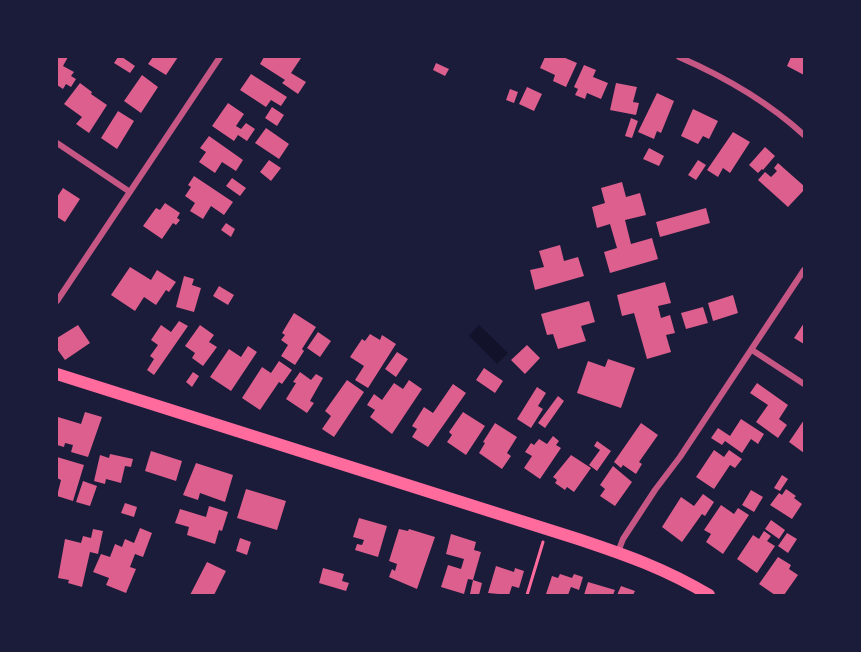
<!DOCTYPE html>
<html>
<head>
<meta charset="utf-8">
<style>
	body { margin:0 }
	#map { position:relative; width:861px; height:652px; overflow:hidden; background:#1b1b3a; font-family:"Asap Condensed",sans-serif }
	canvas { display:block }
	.frame { position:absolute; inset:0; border:58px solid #1b1b3a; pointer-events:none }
</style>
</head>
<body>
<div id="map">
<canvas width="861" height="652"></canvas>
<div class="frame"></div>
</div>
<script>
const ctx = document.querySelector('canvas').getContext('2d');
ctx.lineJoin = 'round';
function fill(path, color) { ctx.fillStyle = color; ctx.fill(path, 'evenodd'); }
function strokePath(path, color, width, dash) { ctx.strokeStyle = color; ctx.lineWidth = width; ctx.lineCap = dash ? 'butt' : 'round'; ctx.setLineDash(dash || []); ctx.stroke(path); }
const water = new Path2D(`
	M479,325L508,353L497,364L469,336Z`);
const building = new Path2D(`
	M57,57H68L63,66L74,72L71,76L76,79L71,87L66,84L63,89L57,85Z
	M118,57H122L135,66L130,73L114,63Z
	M153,57H178L166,75L148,64Z
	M264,57L301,58L291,73L306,82L298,94L282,83L285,80L260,64Z
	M545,57H563L577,63L566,87L553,81L555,75L540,68Z
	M791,57H804V75L787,66Z
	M436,63L449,69L445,76L433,70Z
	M584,65L596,70L593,77L608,83L601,99L587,93L585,99L575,95L578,89L574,87Z
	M251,74L287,97L281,106L271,100L266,107L240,90Z
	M142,75L158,87L141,113L124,101Z
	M80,83L92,92L91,94L107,105L89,133L76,124L82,117L64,104Z
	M616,83L637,87L633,102L639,103L636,115L610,110Z
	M527,87L542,94L534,111L519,104Z
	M510,89L518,92L514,103L506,100Z
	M657,93L674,101L661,133L657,131L654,139L638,132Z
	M228,103L244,114L236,126L241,129L246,123L255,129L247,141L238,135L234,141L212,126Z
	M272,107L284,115L277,126L265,118Z
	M693,109L718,121L709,139L703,136L698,144L681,136Z
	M118,111L134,121L117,149L101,138Z
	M631,118L638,121L632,138L625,136Z
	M266,128L289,144L279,159L255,143Z
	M733,132L750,142L730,173L723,168L718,177L707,170Z
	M209,136L243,160L236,171L222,162L215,173L199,162L206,152L200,148Z
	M765,147L775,156L763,170L762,169L758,173L749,165Z
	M649,148L664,156L659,166L643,159Z
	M269,160L281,168L271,181L260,172Z
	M698,160L706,165L696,180L688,175Z
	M778,163L804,186V190L788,207L758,180L765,172L771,177L777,171L774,168Z
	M194,176L233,202L224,215L211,206L203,219L190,211L195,203L185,196L191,187L188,185Z
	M232,178L246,188L240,196L226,186Z
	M622,182L626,197L640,193L646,215L625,220L631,244L652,238L658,259L610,273L604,252L617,248L610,224L597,228L592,207L605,203L601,188Z
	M63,188L80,199L65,222L57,217V197Z
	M165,203L180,213L177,218L180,220L176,225L173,223L162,239L143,226L156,208L160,210Z
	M706,208L710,223L660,237L656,222Z
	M226,223L235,229L231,237L221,230Z
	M560,245L564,261L578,257L584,276L535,290L530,270L544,267L539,251Z
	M130,267L151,280L157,270L176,282L169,292L166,290L156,305L144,297L135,311L111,295Z
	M184,276L194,279L192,285L201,288L194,312L176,307Z
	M665,282L671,303L658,306L661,318L670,315L675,333L666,335L671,352L647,359L634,313L622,316L617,295Z
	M219,286L234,295L228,305L213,296Z
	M733,295L738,313L713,321L708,303Z
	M589,301L595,322L581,326L586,341L558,349L553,334L547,335L541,314Z
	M703,307L708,323L686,329L681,313Z
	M294,313L316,327L302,349L304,351L295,365L281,356L288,345L281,340L285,335L282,333Z
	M179,321L188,326L154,375L147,370L154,359L150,356L158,345L151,340L161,325L171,332Z
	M804,323V344L794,338Z
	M78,325L90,343L65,360L57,349V338Z
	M200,325L214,335L209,342L217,347L203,366L192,358L195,353L185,346Z
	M318,332L331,341L320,357L307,348Z
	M370,334L380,340L382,335L396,344L368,388L355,380L364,366L350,357L362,339L365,341Z
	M527,345L540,358L525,374L511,360Z
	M248,346L257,352L231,391L210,377L229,349L241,357Z
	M397,352L408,359L396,377L385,369Z
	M608,359L635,368L621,408L577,393L588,361L605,367Z
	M279,361L292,370L282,384L279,382L260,410L242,398L262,367L271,373Z
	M484,368L503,381L495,393L476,380Z
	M193,372L199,376L192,387L186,382Z
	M300,372L311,380L316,374L323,378L310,401L314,403L307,413L286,399L296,383L293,382Z
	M347,380L364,392L334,437L322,429L331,416L325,411Z
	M409,380L422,389L392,434L370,417L375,410L367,405L374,394L382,400L394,383L403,389Z
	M757,383L788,405L779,419L787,425L778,438L756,422L768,405L750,393Z
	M453,384L466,393L428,447L412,437L417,429L412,426L424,407L433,413Z
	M537,387L546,393L538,406L543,409L531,428L517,419Z
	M558,396L564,401L545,428L538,423Z
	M85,412L102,417L88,457L71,452L73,445L65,443L64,447L57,445L58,417L81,424Z
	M463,412L485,426L466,455L447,442L452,435L449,432Z
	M741,419L764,434L758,444L751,439L742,453L725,441L722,445L711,438L718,428L730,436Z
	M804,420V453L789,442Z
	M495,423L517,437L507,453L511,456L502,469L479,453L485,443L483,442Z
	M641,423L658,435L639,462L642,464L636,474L623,465L621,468L614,462Z
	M553,436L559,441L556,445L561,448L540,479L524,468L532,456L525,452L531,443L534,445L539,439L547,444Z
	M597,441L611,451L597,471L589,465L600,450L594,446Z
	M714,450L724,457L729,450L742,459L735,468L730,465L714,489L696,477Z
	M151,451L182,461L176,481L145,471Z
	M110,454L133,459L131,467L125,466L121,483L106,479L105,484L94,481L100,455L109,458Z
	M571,455L591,468L574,492L567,487L565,490L555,483L557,480L553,477Z
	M57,457L84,465L73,501L57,496L61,480L57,478Z
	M196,463L233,475L225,502L200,493L198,500L183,495Z
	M613,466L632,482L615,506L600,496L605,489L600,485Z
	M782,475L788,479L780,491L774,488Z
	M83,481L97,486L90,506L76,502Z
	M246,489L286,501L277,530L237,518Z
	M786,489L796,496L794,498L802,504L792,519L770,505L779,493L782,495Z
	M751,490L763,497L754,512L742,505Z
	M703,494L714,502L705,516L702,514L682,542L662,527L681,497L694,506Z
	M125,503L137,507L134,517L121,513Z
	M721,505L734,514L738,508L749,515L723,554L706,542L711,534L704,530Z
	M209,506L228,512L222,531L219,530L215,544L187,535L189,527L175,523L180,509L206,517Z
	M359,518L387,526L378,557L355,550L357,544L362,545L364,540L353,537Z
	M771,520L785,530L779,539L765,529Z
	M140,528L152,533L143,557L135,554L130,567L136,569L126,593L106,585L109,578L93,572L101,554L110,557L115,544L122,547L125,539L134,543Z
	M93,529L103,531L98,554L90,552L82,587L68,583L69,580L58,578L65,539L81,543L83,536L91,538Z
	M399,529L408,531L409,529L435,537L417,589L389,577L392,569L395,571L397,564L389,561Z
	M764,531L771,536L767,541L775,546L757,573L737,559L753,535L759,539Z
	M787,533L797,539L788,553L778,546Z
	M451,534L476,542L474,550L481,552L473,580L468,579L464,594L441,587L448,565L461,569L464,559L446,554Z
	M240,538L251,542L247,555L236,551Z
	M778,557L791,565L789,569L798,575L784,595H775L759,584Z
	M207,562L226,571L214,595H190Z
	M496,566L514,572L515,568L524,571L519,588L512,586L509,595L488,593Z
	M323,568L344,574L342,581L349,583L346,591L319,583Z
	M560,574L572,578L574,574L583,577L579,590L571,587L568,595L546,594L552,576L558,578Z
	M473,580L482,583L479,595L470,594Z
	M588,582L615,590L613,595H584Z
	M621,586L635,591L633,595H617Z`);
const path = new Path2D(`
	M527,595L543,542`);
const minor = new Path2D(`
	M679,57C725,77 767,101 804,135
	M57,143L130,192
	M57,301L220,57
	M752,350L804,384
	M618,552L623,539L655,490L680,457L804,270`);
const secondary = new Path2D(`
	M57,374L578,539C626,555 666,569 709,595`);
fill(water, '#12122b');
fill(building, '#dd5f8e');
strokePath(path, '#ff6b9d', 3);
strokePath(minor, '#c65784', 6);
strokePath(secondary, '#ff6b9d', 12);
</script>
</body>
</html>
